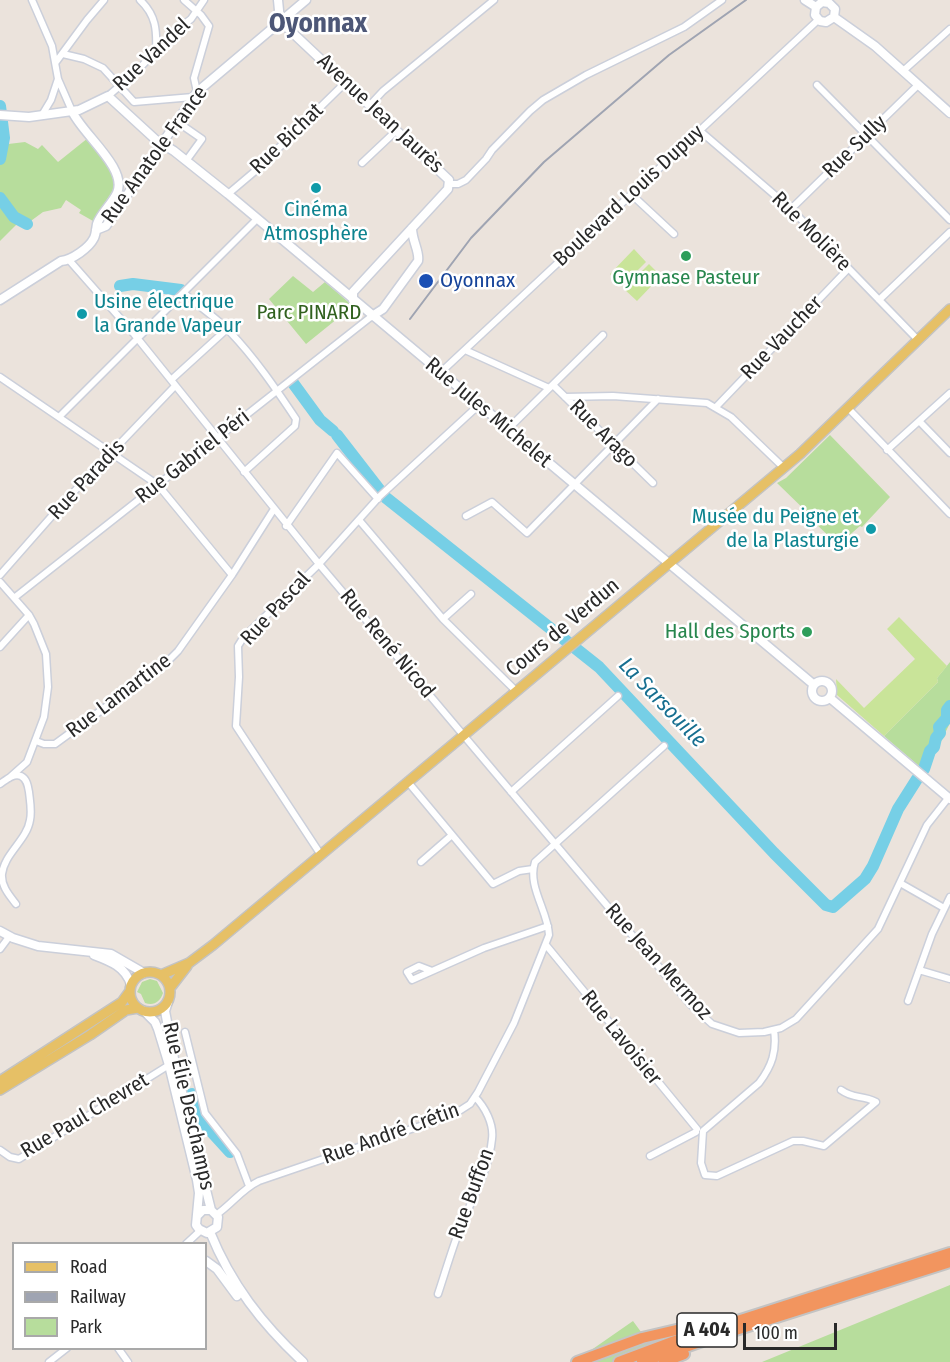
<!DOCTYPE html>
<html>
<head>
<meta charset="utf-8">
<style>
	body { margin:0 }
	#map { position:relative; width:950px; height:1362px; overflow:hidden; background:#ebe3dc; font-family:"Fira Sans Condensed",sans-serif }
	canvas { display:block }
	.legend { position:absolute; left:12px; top:1242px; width:195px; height:108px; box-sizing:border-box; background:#fff; border:2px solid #a9a9a9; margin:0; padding:8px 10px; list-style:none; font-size:18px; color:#292929 }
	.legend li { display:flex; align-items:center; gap:12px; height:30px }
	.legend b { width:30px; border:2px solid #a9a9a9 }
	.scale { position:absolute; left:743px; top:1323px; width:94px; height:27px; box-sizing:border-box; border:3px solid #292929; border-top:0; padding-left:8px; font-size:18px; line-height:21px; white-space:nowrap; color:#292929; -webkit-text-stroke:4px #fff; paint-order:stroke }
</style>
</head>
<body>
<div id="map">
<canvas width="950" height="1362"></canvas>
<ul class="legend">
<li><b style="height:8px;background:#e6c066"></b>Road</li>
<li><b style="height:8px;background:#9fa4b2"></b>Railway</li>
<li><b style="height:16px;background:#b7dd9c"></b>Park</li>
</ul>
<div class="scale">100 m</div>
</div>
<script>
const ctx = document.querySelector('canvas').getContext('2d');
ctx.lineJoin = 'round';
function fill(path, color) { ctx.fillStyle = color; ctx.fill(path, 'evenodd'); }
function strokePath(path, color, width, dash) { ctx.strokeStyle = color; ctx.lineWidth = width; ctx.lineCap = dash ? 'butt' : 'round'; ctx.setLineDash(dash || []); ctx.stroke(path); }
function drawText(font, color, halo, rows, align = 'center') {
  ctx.font = font + ' "Fira Sans Condensed",sans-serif'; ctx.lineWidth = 5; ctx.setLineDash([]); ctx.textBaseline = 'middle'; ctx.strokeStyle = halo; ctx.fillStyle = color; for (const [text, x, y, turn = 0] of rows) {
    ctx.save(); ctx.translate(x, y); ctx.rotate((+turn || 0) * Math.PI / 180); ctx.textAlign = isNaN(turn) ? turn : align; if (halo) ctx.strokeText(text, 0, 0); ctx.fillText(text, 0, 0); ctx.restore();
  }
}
const green = new Path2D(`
	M88,138L109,164L115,187L93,221L79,213L81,210L66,200L61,208L43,212L24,226L17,224L0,241V145L25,142L38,149L42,145L58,162Z
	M293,276L313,292L325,282L353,306L306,344L269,299Z
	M830,435L890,497L862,527L860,526L838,545L813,521L814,519L777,483L786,478Z
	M950,662V723L926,772L884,736L938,682L937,678Z
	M150,979L157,981L163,993C160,1002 154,1006 145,1003L141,994L137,992L142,982Z
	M950,1285V1362H762Z
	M633,1321L655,1351L659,1362H574Z`);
const pitch = new Path2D(`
	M634,249L646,262L622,286L610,274Z
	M649,264L661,276L637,301L624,289Z
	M899,617L947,666L937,678L938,682L884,736L837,695L836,679L864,708L915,659L887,629Z`);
const river = new Path2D(`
	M0,106L4,138L0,159
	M0,198L14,217L27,224
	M120,286L133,284L181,290
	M293,383L320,420L333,431
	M337,435L385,497L599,667L774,853L826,905L833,907L865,879L873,866L898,809L917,779
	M924,769L930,751L934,747L936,738L940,733L939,727L947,718V710L950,706
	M192,1094L199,1118L230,1152`);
const street = new Path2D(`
	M32,0L52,46L58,79L72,111
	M140,0C156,15 157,30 156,52
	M184,0L201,15L209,26L194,78L197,92
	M63,54L84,59L103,68L134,102L193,97
	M56,62L87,20L104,0
	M903,71L950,29
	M817,85L950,220
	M108,96L136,72L174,32L191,19L204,0
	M370,105L383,91L494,0
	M42,115L51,100L58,79
	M176,121L202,139L186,161
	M699,130L791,209L918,340
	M362,163L397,130
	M449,184H458L466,180L486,159L492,150L530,111L543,100L586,75L684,27L722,0
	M228,194L254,172L346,82
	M631,194L674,234
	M791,209L918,85
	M69,260L134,334L319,564L691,1005L712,1024L739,1033L764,1032L781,1028L796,1019L878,929L927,825L949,797
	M184,293C199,307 216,317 230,332C255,358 276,389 296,419L295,426L244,472
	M879,300L950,232
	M465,350L549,388
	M440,373L818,20
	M0,377L158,485L232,575
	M171,380L227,329
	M553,385L653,483
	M565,397L613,396L707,403L731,417L784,468
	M716,407L848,269
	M848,408L950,514
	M59,417L257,219
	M920,422L950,453
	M508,429L603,335
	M887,450L950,393
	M466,516L492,502L527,533L658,399
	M359,520L443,619L516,691
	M286,526L337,453L378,499
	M0,575L65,501L175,386
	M0,582L29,615L34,624L46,654L48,687L44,717L27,762L9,778
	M14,598L372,316
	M443,619L471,594
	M0,647L29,615
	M36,741L44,744H55L166,663L178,651L232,575L274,509
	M408,782L493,884L519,871L533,869
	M0,784C6,780 13,773 21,776C27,779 28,786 29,792C30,801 32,811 30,820C27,840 4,854 2,874C1,886 9,895 16,904
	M511,792L618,696
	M321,855L236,726L239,677L238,646L243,638L319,564L380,496L479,405
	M421,862L452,835
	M900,883L944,908
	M546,945L697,1129
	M0,949L9,937
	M919,970L950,979
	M432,971L419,966L407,972L412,980L484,948L548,926
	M908,1001L932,934L950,897
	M774,1030C777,1051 772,1066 759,1083L703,1131L701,1163L705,1175L717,1176L793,1141H803L824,1146L876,1102C861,1094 855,1100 841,1090
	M185,1032L205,1113L237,1154L249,1186
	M0,1150L10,1157L19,1159L169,1065
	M650,1156L696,1132
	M216,1215C232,1204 242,1189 259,1181L423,1125L456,1113L470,1104L478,1092L514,1023L549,935C548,911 527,886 535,862L664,746
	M186,1244L201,1230
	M438,1294C445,1273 451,1252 459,1231C470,1202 489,1171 492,1139C494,1124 485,1107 475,1097
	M118,1348L128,1362
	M49,1362L67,1348`);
const secondary = new Path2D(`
	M278,0L280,21
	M805,0L816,7
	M816,7L815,15L820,21L826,22L834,17
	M816,7L822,2L829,3L835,9L834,17
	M834,17L875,46L950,113
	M280,21L449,180L448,189L353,292V300
	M0,115L29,117L79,110L108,96L156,140L174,151L228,194L813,684
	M96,230L106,226L197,92L306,0
	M0,300L61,261C72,260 89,248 94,238C96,234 96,229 97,224C101,213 112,204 117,193C128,168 82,134 72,111
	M372,316L383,309L418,261C420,252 412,241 412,228
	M812 691a10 10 0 1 1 20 0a10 10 0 1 1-20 0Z
	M830,698L950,799
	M0,931L13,938L38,946L111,954L144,973
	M94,955C110,961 126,967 131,985
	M168,1002L165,1011L175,1064L211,1210
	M144,1011L155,1022L158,1029L169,1065L197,1180L199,1193L196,1225L199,1229L207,1233L217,1227L218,1217L211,1210H203L197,1216
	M210,1232C231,1284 262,1324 303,1362
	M206,1261L217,1269L237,1296`);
const primary = new Path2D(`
	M130 992a20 20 0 1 1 40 0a20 20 0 1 1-40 0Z
	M161,975L189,963L213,945L800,454L950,309
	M170,988L187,966
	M0,1081L122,1002L130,991
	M0,1090L90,1035L126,1010L138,1008`);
const highway = new Path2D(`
	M577,1362L642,1338L719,1320
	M619,1362L675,1341L950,1253
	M642,1362L723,1334L950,1262
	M664,1362L684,1354`);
const rail = new Path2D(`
	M410,319L471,238L544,162L669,55L746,0`);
const markers = [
	[316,188,6,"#0f9aa8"],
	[686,256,6,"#2e9e5b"],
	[426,281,8,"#1a4fb4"],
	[82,314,6,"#0f9aa8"],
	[871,529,6,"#0f9aa8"],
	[807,632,6,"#2e9e5b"]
];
const shields = [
	[707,1330,60]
];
const shieldNames = [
	["A 404",707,1330]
];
const streetNames = [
	["Rue Vandel",152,55,-43],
	["Avenue Jean Jaurès",380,114,43],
	["Rue Bichat",287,139,-44],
	["Rue Sully",855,147,-44],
	["Rue Anatole France",155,155,-54],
	["Boulevard Louis Dupuy",629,196,-43],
	["Rue Molière",811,232,45],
	["Rue Vaucher",782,338,-46],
	["Rue Jules Michelet",488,413,40],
	["Rue Arago",603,434,45],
	["Rue Gabriel Péri",193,457,-38],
	["Rue Paradis",87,480,-47],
	["Rue Pascal",276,609,-47],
	["Cours de Verdun",563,628,-40],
	["Rue René Nicod",387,644,50],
	["Rue Lamartine",119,696,-37],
	["Rue Jean Mermoz",658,962,48],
	["Rue Lavoisier",621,1038,51],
	["Rue Élie Deschamps",188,1106,77],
	["Rue Paul Chevret",85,1116,-31],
	["Rue André Crétin",391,1134,-20],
	["Rue Buffon",472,1194,-70]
];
const cultureNames = [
	["Cinéma",316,210],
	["Atmosphère",316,234],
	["Usine électrique",94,302,"left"],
	["la Grande Vapeur",94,326,"left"],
	["Musée du Peigne et",859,517,"right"],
	["de la Plasturgie",859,541,"right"]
];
const leisureNames = [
	["Gymnase Pasteur",686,278],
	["Hall des Sports",795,632,"right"]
];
const transitNames = [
	["Oyonnax",440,281]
];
const parkNames = [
	["Parc PINARD",309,313]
];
const waterNames = [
	["La Sarsouille",662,703,46]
];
const districtNames = [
	["Oyonnax",318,24]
];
fill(green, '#b7dd9c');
fill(pitch, '#c9e499');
strokePath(river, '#76cfe6', 12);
strokePath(street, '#cbcfda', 9);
strokePath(secondary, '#cbcfda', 11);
strokePath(primary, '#c3c3c3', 12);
strokePath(highway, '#c3c3c3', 14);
strokePath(street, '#fff', 6);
strokePath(secondary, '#fff', 8);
strokePath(primary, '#e6c066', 9);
strokePath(highway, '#f2955f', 10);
strokePath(rail, '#9fa4b2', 2);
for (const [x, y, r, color] of markers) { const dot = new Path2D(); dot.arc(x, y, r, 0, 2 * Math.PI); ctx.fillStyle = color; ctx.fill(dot); strokePath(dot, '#fff', 2); }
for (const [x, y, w] of shields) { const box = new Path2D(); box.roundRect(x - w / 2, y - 17, w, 34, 4.5); ctx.fillStyle = '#fff'; ctx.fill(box); strokePath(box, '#292929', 1.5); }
drawText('bold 20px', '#292929', null, shieldNames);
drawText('21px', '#292929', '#fff', streetNames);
drawText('21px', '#0d838f', '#fff', cultureNames);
drawText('21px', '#27864d', '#fff', leisureNames);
drawText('21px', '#164399', '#fff', transitNames, 'left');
drawText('21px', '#31611f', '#fff', parkNames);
drawText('italic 22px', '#176f90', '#fff', waterNames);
drawText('bold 27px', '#4d5777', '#fff', districtNames);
</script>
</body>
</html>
